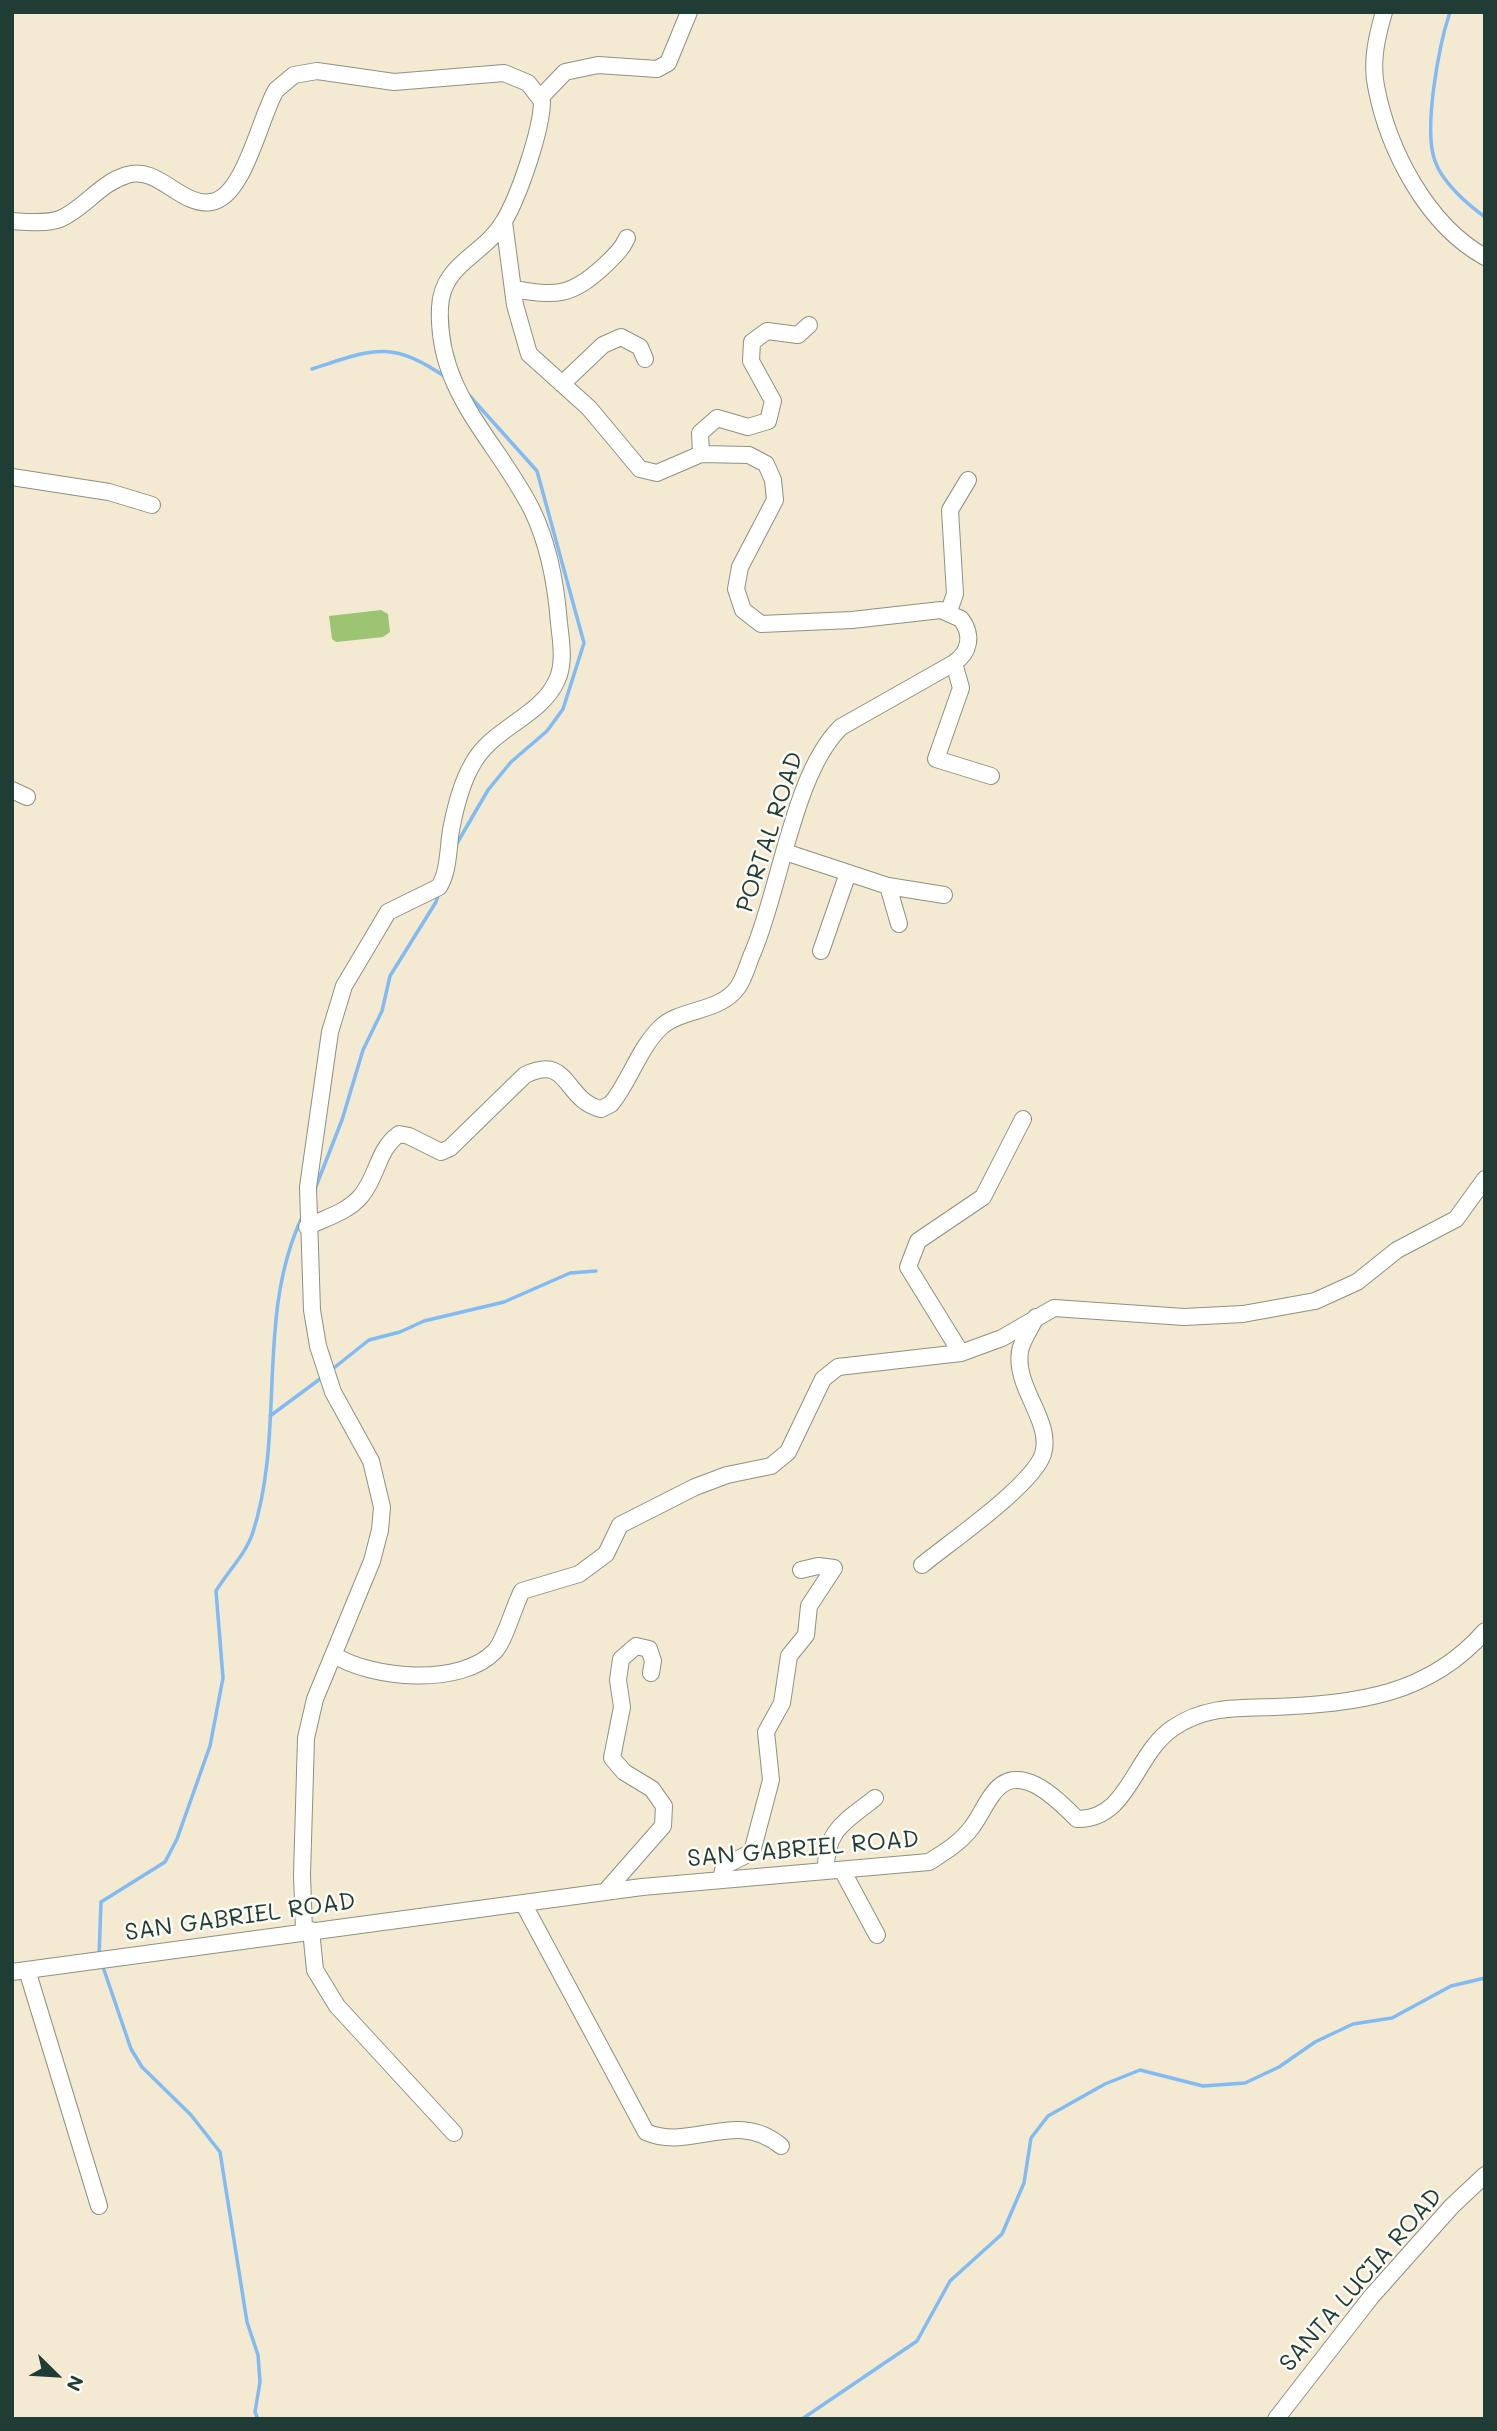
<!DOCTYPE html>
<html>
<head>
<meta charset="utf-8">
<style>
	body { margin:0 }
	#map { position:relative; width:1497px; height:2431px; overflow:hidden; background:#f4e9d1; font-family:Mali,sans-serif }
	canvas { display:block }
	.frame { position:absolute; inset:0; border:14px solid #1f3d34; pointer-events:none }
	.north { position:absolute; left:21px; top:2340px; width:70px; height:70px; -webkit-text-stroke:5px #fdfcf7; paint-order:stroke; rotate:114deg; font-size:19px; font-weight:700; line-height:28px; text-align:center; color:#1f3d34 }
	.north::after { content:''; display:block; margin:auto; width:24px; height:32px; background:#1f3d34; clip-path:polygon(50% 0,100% 100%,50% 72%,0 100%) }
</style>
</head>
<body>
<div id="map">
<canvas width="1497" height="2431"></canvas>
<div class="frame"></div>
<div class="north">N</div>
</div>
<script>
const ctx = document.querySelector('canvas').getContext('2d');
ctx.lineJoin = 'round';
function fill(path, color) { ctx.fillStyle = color; ctx.fill(path, 'evenodd'); }
function strokePath(path, color, width, dash) { ctx.strokeStyle = color; ctx.lineWidth = width; ctx.lineCap = dash ? 'butt' : 'round'; ctx.setLineDash(dash || []); ctx.stroke(path); }
function drawText(font, color, halo, rows, align = 'center') {
  ctx.font = font + ' Mali,sans-serif'; ctx.lineWidth = 5; ctx.setLineDash([]); ctx.textBaseline = 'middle'; ctx.strokeStyle = halo; ctx.fillStyle = color; for (const [text, x, y, turn = 0] of rows) {
    ctx.save(); ctx.translate(x, y); ctx.rotate((+turn || 0) * Math.PI / 180); ctx.textAlign = isNaN(turn) ? turn : align; if (halo) ctx.strokeText(text, 0, 0); ctx.fillText(text, 0, 0); ctx.restore();
  }
}
const green = new Path2D(`
	M381,610L388,614L390,632L383,637L336,642L332,639L329,616Z`);
const stream = new Path2D(`
	M1450,12C1439,45 1423,129 1435,161C1442,182 1467,204 1485,217
	M312,369C374,349 390,339 447,378
	M456,845L488,790L511,762L547,731L563,709L584,643L537,471L467,393
	M315,1189L342,1120L363,1050L382,1011L390,976L436,902L439,892
	M330,1371L369,1340L400,1332L424,1321L504,1302L570,1273L596,1271
	M270,1416L324,1376
	M99,1957L101,1902L165,1862L177,1839L210,1746L223,1678L216,1591C228,1571 246,1554 253,1532C286,1429 255,1315 303,1215
	M102,1964L131,2049L142,2067L191,2115L220,2152L247,2322L258,2355L260,2382L255,2412L258,2419
	M802,2419L917,2341L950,2281L1002,2234L1024,2183L1031,2138L1048,2116L1105,2084L1140,2070L1203,2086L1245,2083L1279,2067L1315,2042L1353,2024L1392,2018L1451,1986L1485,1978`);
const minor = new Path2D(`
	M1384,12C1377,36 1371,61 1376,86C1388,150 1427,225 1485,257
	M541,97L565,72L598,65L657,69L668,63L689,12
	M12,221C26,222 47,224 60,219C85,208 100,183 127,175C158,165 181,207 211,202C244,198 260,117 276,90L294,75L317,71L394,82L504,73L528,83L542,101C542,129 519,196 504,221C485,255 442,263 440,307C436,393 497,440 532,510C549,545 556,584 559,623C561,641 565,663 557,680C541,717 491,728 472,765C461,784 455,809 451,830C448,848 449,871 439,887L388,912L344,986L330,1032L308,1187L312,1310L318,1346L333,1392L371,1461L382,1507L380,1530L372,1561L315,1699L306,1738L302,1875L304,1931
	M513,289C556,296 570,297 603,267C613,257 621,251 627,238
	M562,384L603,345L621,337L640,347L645,359
	M701,454L700,433L717,418L748,427L768,421L773,401L751,361L752,342L767,331L798,335L809,325
	M12,477L109,492L152,505
	M949,611L955,594L950,510L968,480
	M954,663L961,688L936,759L991,776
	M12,790L27,797
	M785,852L888,886L944,895
	M888,886L899,924
	M821,951L848,873
	M307,1227C325,1218 348,1212 361,1196C378,1176 377,1150 399,1134L409,1136L441,1152L450,1148L525,1075C570,1053 563,1100 601,1109L611,1104C630,1081 638,1050 660,1028C680,1008 720,1013 738,987C745,977 748,963 753,952C780,889 794,772 841,727L954,663C970,652 973,635 961,619L941,610L852,620L761,624L743,610L736,589L740,567L775,500L773,480L766,464L749,455L701,454L657,473L640,469L589,408L529,354L515,305L504,222
	M961,1353L908,1267L918,1241L983,1197L1023,1119
	M922,1565C950,1542 1033,1485 1043,1454C1053,1421 1014,1388 1020,1351C1022,1340 1031,1328 1036,1317
	M334,1655C372,1679 461,1687 495,1651C505,1640 514,1606 522,1591L579,1574L606,1554L620,1525L695,1487L727,1475L771,1466L788,1452L823,1379L838,1367L961,1353L1002,1338L1054,1308L1184,1317L1243,1314L1315,1301L1357,1282L1397,1250L1456,1219L1485,1179
	M842,1870L877,1935
	M826,1871C825,1830 845,1822 875,1798
	M721,1879L724,1866L752,1852L771,1780L766,1732L782,1703L789,1656L806,1635L809,1606L834,1568L818,1566L801,1570
	M605,1892L663,1826L664,1806L652,1789L624,1772L612,1758L622,1707L618,1680L621,1659L636,1646L649,1649L653,1661L651,1673
	M523,1903L646,2132C691,2152 736,2108 781,2146
	M311,1930L315,1970L337,2006L454,2133
	M27,1970L99,2206
	M12,1972L642,1887L929,1862C943,1853 957,1845 968,1832C978,1821 983,1807 992,1795C1017,1758 1056,1798 1077,1819C1129,1820 1134,1754 1173,1728C1205,1706 1238,1708 1275,1707C1357,1703 1428,1696 1485,1631
	M1276,2419L1371,2297L1452,2206L1485,2175`);
const streetNames = [
	["PORTAL ROAD",770,832,-72],
	["SAN GABRIEL ROAD",803,1849,-5],
	["SAN GABRIEL ROAD",240,1917,-8],
	["SANTA LUCIA ROAD",1361,2280,-49]
];
fill(green, '#9bc572');
strokePath(stream, '#81bbf3', 3.5);
strokePath(minor, '#8a9382', 18);
strokePath(minor, '#fff', 16);
drawText('24px', '#1f3d34', '#fdfcf7', streetNames);
</script>
</body>
</html>
